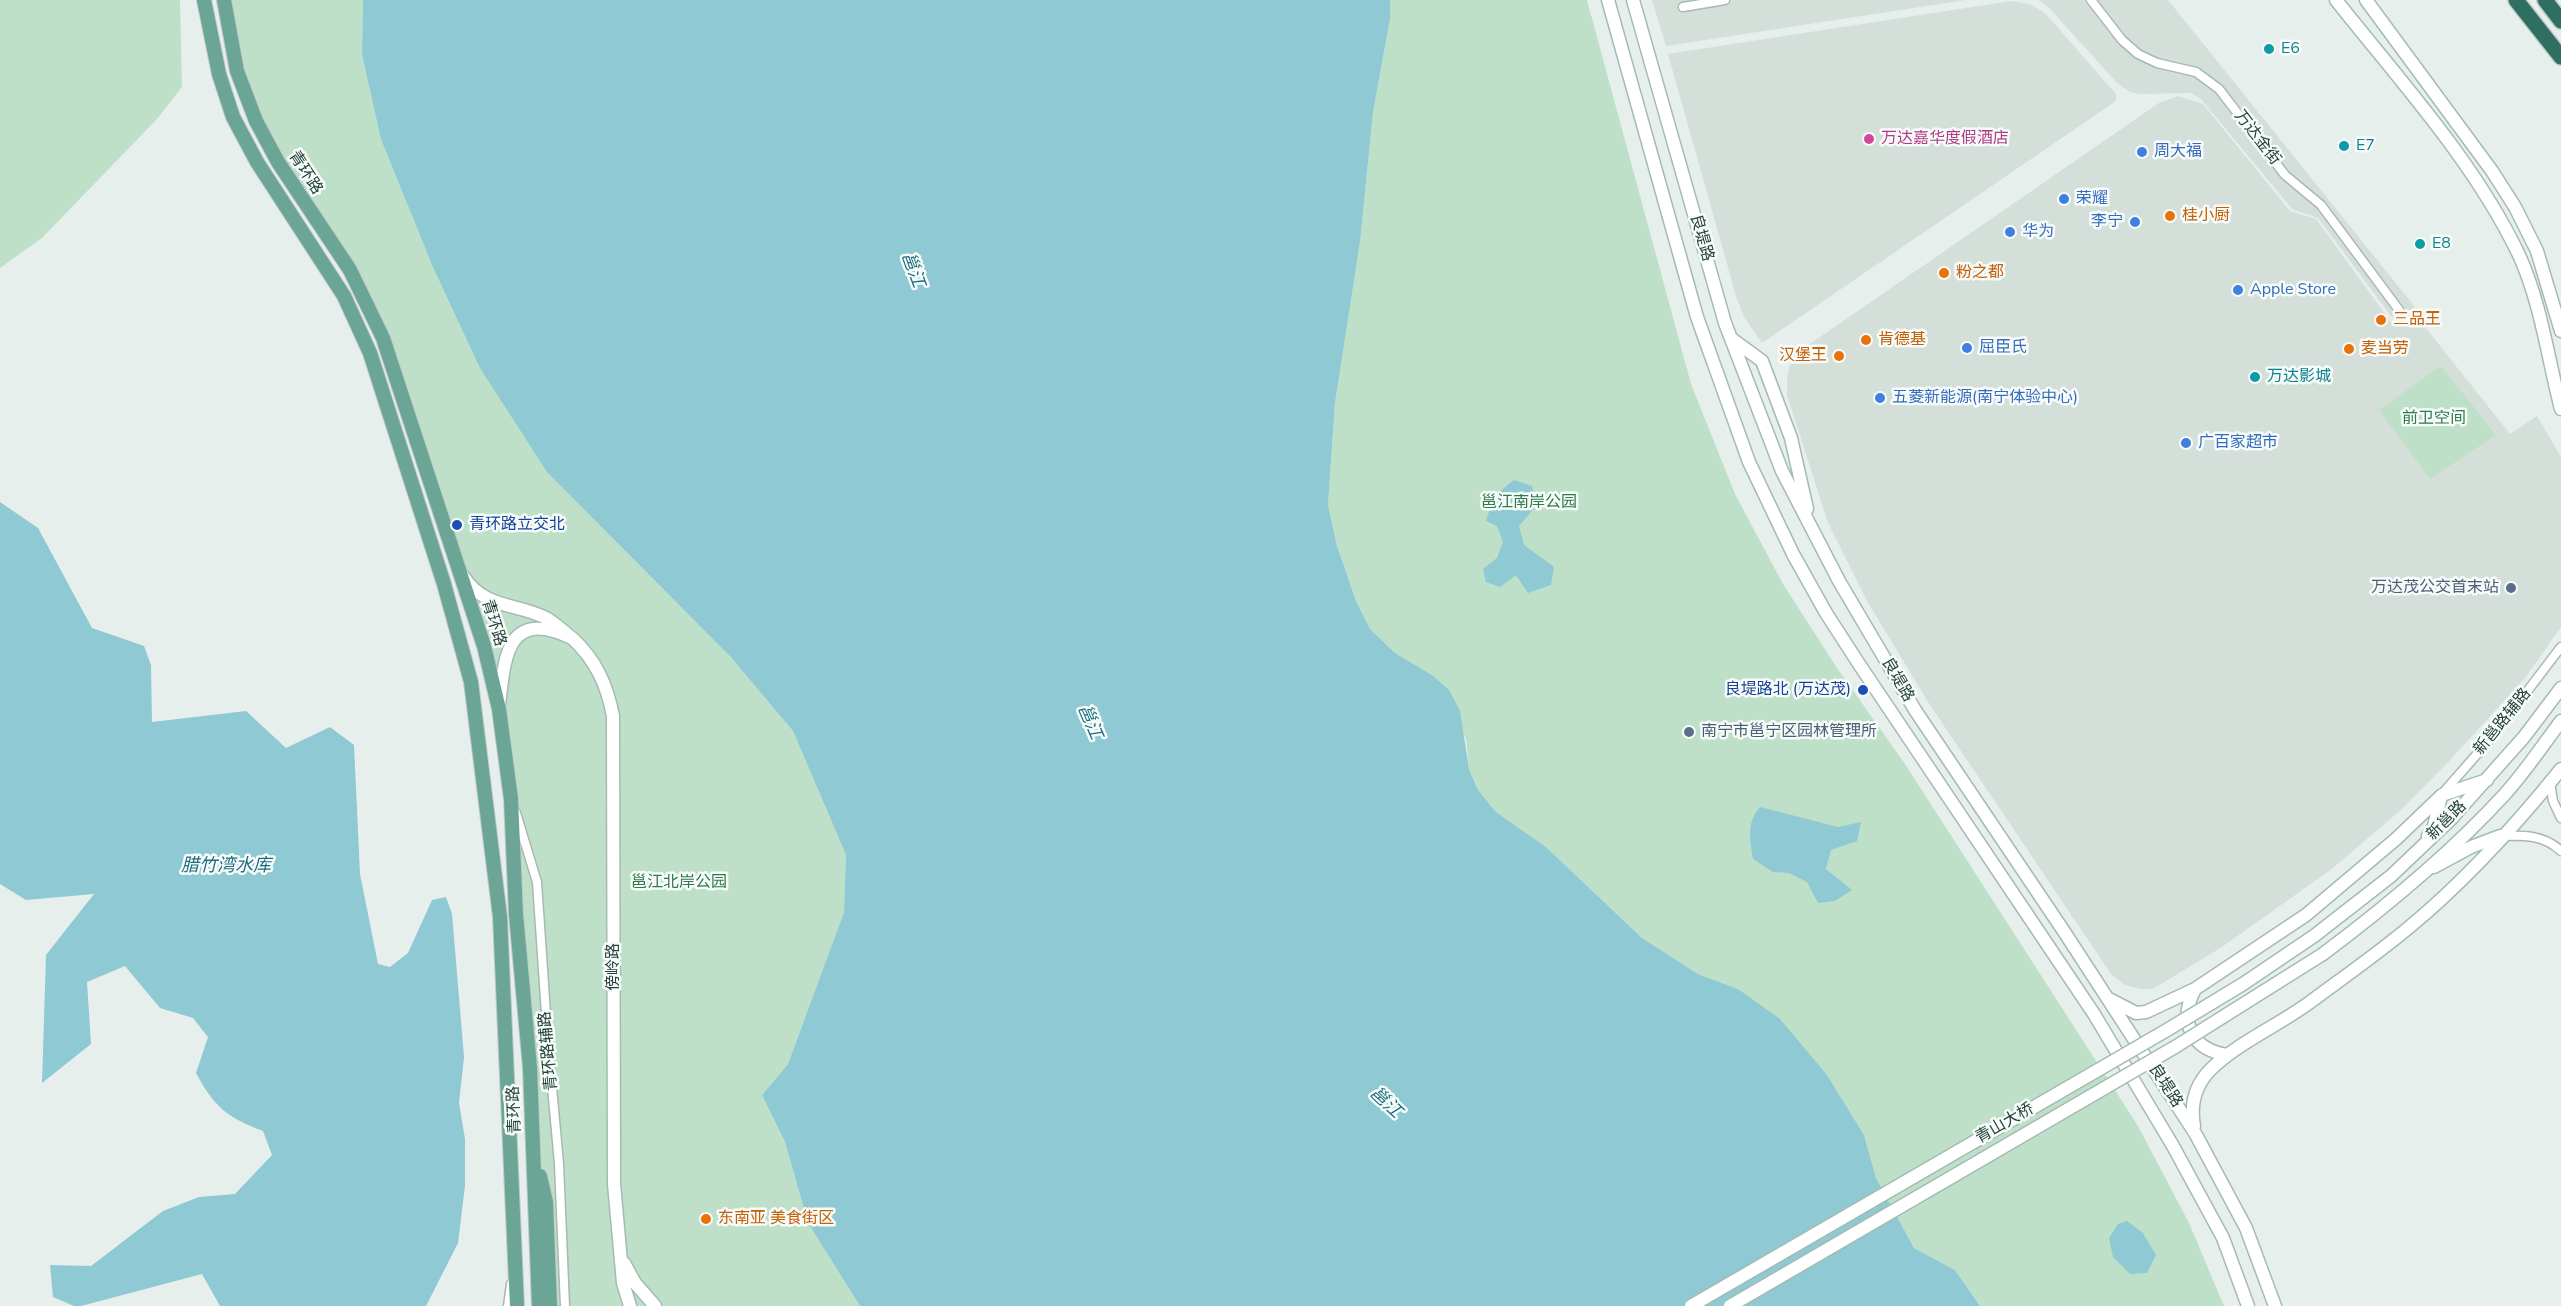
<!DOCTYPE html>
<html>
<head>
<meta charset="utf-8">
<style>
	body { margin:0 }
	canvas { display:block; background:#e6efeb }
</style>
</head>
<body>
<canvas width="2561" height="1306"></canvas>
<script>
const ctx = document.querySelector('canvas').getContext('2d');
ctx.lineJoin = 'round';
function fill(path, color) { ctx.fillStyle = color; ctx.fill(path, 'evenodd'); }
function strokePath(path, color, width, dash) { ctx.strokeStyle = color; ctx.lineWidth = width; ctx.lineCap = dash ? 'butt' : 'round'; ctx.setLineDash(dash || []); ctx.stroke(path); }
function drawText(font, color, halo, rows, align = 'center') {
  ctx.font = font + ' "Nunito Sans","Noto Sans SC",sans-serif'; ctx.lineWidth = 5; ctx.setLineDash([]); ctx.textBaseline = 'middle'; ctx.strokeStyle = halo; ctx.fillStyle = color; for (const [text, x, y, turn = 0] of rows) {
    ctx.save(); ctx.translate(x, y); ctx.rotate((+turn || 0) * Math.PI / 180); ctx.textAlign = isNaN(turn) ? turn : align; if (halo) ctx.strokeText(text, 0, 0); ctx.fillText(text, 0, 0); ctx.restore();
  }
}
const built = new Path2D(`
	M1652,0H1966L1666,46Z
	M2039,0H2168L2415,307L2394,320L2318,218L2292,209L2201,99L2191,93L2140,94L2130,92L2117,83L2052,11Z
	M2011,1L2030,4L2045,13L2116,94V101L1762,343L1744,317L1736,296L1668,54Z
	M2178,96L2203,104L2290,211L2316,219L2393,325L2414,313L2510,434L2537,416L2561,457V627L2525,678L2452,758L2402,809L2333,868L2222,947L2166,981L2152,989H2140L2125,985L2111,974L1930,705L1867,601L1828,523L1787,395V381L1789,367L1807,346L2159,103Z`);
const green = new Path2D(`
	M0,0H180L182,87L157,119L42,238L0,268Z
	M224,0H363L362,54L729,655L793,731L846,855L844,912L788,1064L762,1095L785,1142L808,1223L860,1306H550L532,1142L499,709L383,338L256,121Z
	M1390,0H1587L1691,384L1735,494L1783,584L1837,668L1903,761L2138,1126L2189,1223L2224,1306H1980L1955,1270L1914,1248L1876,1178L1864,1135L1827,1075L1738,989L1698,974L1642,938L1546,847L1496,812L1478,790L1469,769L1466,739L1432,675L1395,653L1370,629L1356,601L1337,546L1328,505L1335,403L1360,242L1373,112L1390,19Z
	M2441,366L2496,435L2430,479L2379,410Z`);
const water = new Path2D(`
	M363,0H1390V19L1373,112L1360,242L1335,403L1328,505L1337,546L1356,601L1370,629L1395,653L1432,675L1449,690L1460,711L1469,769L1478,790L1496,812L1546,847L1642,938L1698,974L1738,989L1780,1019L1827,1075L1864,1135L1876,1178L1914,1248L1955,1270L1980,1306H860L808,1223L785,1142L762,1095L788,1064L844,912L846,855L793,731L729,655L547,472L480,368L433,267L381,139L362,54Z
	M1514,480L1532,486L1536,506L1519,526L1524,545L1554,567L1551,585L1528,593L1516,575L1500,587L1486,582L1483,569L1497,558L1503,542L1497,526L1486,521L1494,496Z
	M0,502L38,528L92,628L144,646L151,665L152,722L246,711L286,748L330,727L354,745L360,874L378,964L390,967L408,953L432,900L446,897L452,914L464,1057L459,1103L465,1139V1185L458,1243L426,1306H220L202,1274L81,1306H74L53,1297L50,1265L91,1266L163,1211L199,1197L235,1194L272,1155L263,1131C227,1117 215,1108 196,1073L208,1037L193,1018L160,1008L125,966L87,982L91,1044L42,1083L46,955L94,894L26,900L0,884Z
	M1760,807L1838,827L1861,822L1857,841L1831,850L1826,869L1852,890L1835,901L1818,903L1807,882L1789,873L1773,872L1753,859C1750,839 1746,823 1760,807Z
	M2127,1221L2143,1233L2156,1255L2147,1273L2130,1274L2113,1257L2109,1238L2118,1224Z`);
const street = new Path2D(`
	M2091,0L2122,40L2138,54L2157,63L2196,72L2219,89L2285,175L2321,205L2399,310
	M1683,7L1725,0
	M2550,782L2553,801L2561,818
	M2442,794L2493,736L2561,647
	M516,813L537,882L548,1043L559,1164L565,1306
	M2502,836C2524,835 2544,835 2561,851
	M508,1306L511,1284`);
const secondary = new Path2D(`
	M1608,0L1697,317L1749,462L1793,554L1826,613L1859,664L2094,1014L2173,1146L2223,1238L2248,1306
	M1633,0L1725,323L1782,471L1839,581L1915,710L2065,933L2195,1133L2246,1228L2275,1306
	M2336,0C2400,81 2474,161 2519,255C2541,303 2548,359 2561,409
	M2366,0L2492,171L2515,207L2537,251L2561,331
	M1732,339L1762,361L1791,438L1807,509
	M463,576C486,610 514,602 546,618C555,623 564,632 572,638C507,608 505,655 499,705
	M572,638C596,660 607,685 613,716L614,1184L623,1283L630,1306
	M2428,836L2434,826L2441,796
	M2434,867L2471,847L2500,836
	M2314,936L2391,876L2451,819L2524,737L2561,688
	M2323,954C2387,906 2451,853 2505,794C2525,772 2543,745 2561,721
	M2195,989C2178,1021 2191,1049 2227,1055
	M2111,1000L2136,1013L2146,1012L2195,989L2306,915L2396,839L2442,795L2487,780
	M2194,1126C2190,1104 2195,1085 2211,1069C2240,1041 2280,1025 2313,1000C2344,977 2377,954 2407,929C2462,884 2516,825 2561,769
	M624,1263L635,1283L655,1306`);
const primary = new Path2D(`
	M204,0L219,74L233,117L257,162L344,296L370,353L444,584L471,682L500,917L517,1306
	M224,0L237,71L256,121L278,162L350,270L383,338L484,646L499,709L511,799L516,914L530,1068L539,1306
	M540,1176L546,1202L550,1306`);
const highway = new Path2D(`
	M2516,0L2561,57
	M2545,0L2561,21`);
const secondaryBridge = new Path2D(`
	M1691,1306L2167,1030L2243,984L2314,936
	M1730,1306L2175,1047L2323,954`);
const markers = [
	[2269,49,6,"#0f9aa8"],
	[1869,139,6,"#d1479c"],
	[2344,146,6,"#0f9aa8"],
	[2142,152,6,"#3f7fe0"],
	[2064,199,6,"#3f7fe0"],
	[2170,216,6,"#e8710a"],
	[2135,222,6,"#3f7fe0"],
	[2010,232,6,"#3f7fe0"],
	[2420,244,6,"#0f9aa8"],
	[1944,273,6,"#e8710a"],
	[2238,290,6,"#3f7fe0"],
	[2381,320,6,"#e8710a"],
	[1866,340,6,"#e8710a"],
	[1967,348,6,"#3f7fe0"],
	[2349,349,6,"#e8710a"],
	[1839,356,6,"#e8710a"],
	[2255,377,6,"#0f9aa8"],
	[1880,398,6,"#3f7fe0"],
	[2186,443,6,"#3f7fe0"],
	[457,525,6,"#1a4fb4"],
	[2511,588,6,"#5c6f8a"],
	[1863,690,6,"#1a4fb4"],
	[1689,732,6,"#5c6f8a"],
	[706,1219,6,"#e8710a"]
];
const cultureNames = [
	["E6",2281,49],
	["E7",2356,146],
	["E8",2432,244],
	["万达影城",2267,377]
];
const streetNames = [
	["万达金街",2257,138,52],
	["青环路",305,173,57],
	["良堤路",1701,238,74],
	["青环路",493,623,73],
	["良堤路",1897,680,60],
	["新邕路辅路",2503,722,-51],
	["新邕路",2447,821,-45],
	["傍岭路",614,967,-90],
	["青环路辅路",549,1051,-95],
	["良堤路",2165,1086,57],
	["青环路",515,1110,-92],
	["青山大桥",2005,1124,-30]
];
const hotelNames = [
	["万达嘉华度假酒店",1881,139]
];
const shopNames = [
	["周大福",2154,152],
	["荣耀",2076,199],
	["李宁",2123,222,"right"],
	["华为",2022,232],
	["Apple Store",2250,290],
	["屈臣氏",1979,348],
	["五菱新能源(南宁体验中心)",1892,398],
	["广百家超市",2198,443]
];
const foodNames = [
	["桂小厨",2182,216],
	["粉之都",1956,273],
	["三品王",2393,320],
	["肯德基",1878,340],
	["麦当劳",2361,349],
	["汉堡王",1827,356,"right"],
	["东南亚 美食街区",718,1219]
];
const parkNames = [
	["前卫空间",2434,419],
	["邕江南岸公园",1529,503],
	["邕江北岸公园",679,883]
];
const transitNames = [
	["青环路立交北",469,525],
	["良堤路北 (万达茂)",1851,690,"right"]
];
const serviceNames = [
	["万达茂公交首末站",2499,588],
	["南宁市邕宁区园林管理所",1701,732,"left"]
];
const waterNames = [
	["邕江",912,270,70],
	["邕江",1089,722,67],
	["腊竹湾水库",226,867],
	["邕江",1385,1103,43]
];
fill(built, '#d4dfda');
fill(green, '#bfe0c8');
fill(water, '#8ec9d4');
strokePath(street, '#a8b8b2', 11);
strokePath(secondary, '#a4bbb3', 15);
strokePath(primary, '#c2cac8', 16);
strokePath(highway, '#c2cac8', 18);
strokePath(street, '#fff', 8);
strokePath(secondary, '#fff', 12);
strokePath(primary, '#6aa596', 14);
strokePath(highway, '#2f6f62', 15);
strokePath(secondaryBridge, '#a4bbb3', 15, []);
strokePath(secondaryBridge, '#fff', 12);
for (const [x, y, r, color] of markers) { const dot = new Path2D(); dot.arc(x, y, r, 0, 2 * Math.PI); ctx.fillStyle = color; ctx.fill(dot); strokePath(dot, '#f7fbf9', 2); }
drawText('16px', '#0d838f', '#f7fbf9', cultureNames, 'left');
drawText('16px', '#24423a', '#f7fbf9', streetNames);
drawText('16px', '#b23c85', '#f7fbf9', hotelNames, 'left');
drawText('16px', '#366cbe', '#f7fbf9', shopNames, 'left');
drawText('16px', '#c56008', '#f7fbf9', foodNames, 'left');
drawText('16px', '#2d7a4b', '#f7fbf9', parkNames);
drawText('16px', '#164399', '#f7fbf9', transitNames, 'left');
drawText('16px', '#4e5e75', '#f7fbf9', serviceNames, 'right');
drawText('italic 18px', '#1c6f80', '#f7fbf9', waterNames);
</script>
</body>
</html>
